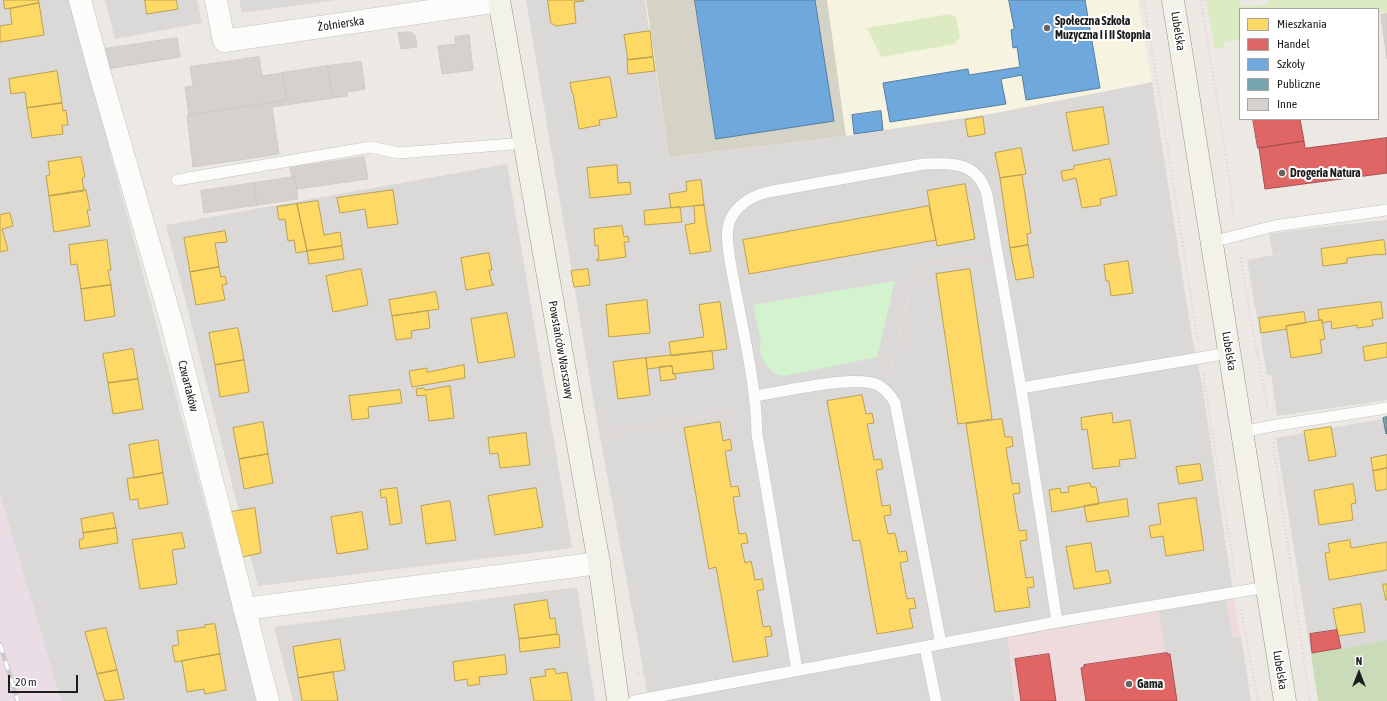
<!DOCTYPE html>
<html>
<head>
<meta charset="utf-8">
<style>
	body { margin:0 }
	#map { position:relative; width:1387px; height:701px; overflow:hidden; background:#ece9e5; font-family:"Asap Condensed",sans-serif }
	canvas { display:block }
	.legend { position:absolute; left:1239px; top:8px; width:140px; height:112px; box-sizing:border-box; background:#fff; border:1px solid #a5a5a5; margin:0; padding:5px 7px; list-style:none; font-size:12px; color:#1d1d1d }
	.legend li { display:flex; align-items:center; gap:8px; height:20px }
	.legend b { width:20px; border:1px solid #a5a5a5 }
	.north { position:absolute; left:1339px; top:653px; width:40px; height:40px; -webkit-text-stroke:3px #fff; paint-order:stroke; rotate:0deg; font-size:11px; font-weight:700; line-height:16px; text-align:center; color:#1d1d1d }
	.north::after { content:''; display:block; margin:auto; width:14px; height:18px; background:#1d1d1d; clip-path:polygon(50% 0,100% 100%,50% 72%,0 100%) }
	.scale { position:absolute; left:8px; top:675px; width:70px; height:18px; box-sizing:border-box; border:2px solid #1d1d1d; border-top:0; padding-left:5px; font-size:12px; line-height:14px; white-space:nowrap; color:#1d1d1d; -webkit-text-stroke:3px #fff; paint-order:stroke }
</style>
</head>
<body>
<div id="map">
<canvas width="1387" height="701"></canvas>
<ul class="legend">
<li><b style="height:11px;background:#ffd966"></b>Mieszkania</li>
<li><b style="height:11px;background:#e06666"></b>Handel</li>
<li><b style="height:11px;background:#6fa8dc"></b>Szkoły</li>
<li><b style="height:11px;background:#76a5af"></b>Publiczne</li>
<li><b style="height:11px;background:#d4d1ce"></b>Inne</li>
</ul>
<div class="north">N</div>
<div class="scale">20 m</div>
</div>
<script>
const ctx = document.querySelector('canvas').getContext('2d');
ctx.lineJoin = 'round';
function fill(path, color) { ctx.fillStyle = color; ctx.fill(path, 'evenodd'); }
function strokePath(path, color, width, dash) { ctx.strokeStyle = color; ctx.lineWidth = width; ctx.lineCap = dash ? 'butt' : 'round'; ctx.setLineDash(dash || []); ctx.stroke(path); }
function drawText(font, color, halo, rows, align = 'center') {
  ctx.font = font + ' "Asap Condensed",sans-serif'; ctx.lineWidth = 4; ctx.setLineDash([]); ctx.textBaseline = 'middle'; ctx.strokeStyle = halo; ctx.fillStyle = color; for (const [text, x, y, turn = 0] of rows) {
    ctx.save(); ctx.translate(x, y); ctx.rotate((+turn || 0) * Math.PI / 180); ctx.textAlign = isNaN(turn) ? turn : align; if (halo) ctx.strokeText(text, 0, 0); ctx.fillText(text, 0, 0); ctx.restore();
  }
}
const residential = new Path2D(`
	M0,0H71L112,159L258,701H61L0,495Z
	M105,0H197L202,23L115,39Z
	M239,0H336L242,13Z
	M526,0H645L653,57L990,114L1152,82L1192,337L1202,385L1234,598L1008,638L1015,701H649L596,415Z
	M507,164L572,548L258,586L166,225Z
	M1387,240V359L1267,375L1247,260L1273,255Z
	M1387,418V640L1311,654L1276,438Z
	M577,587L595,701H293L274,627Z`);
const commercial = new Path2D(`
	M1234,598L1251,701H1016L1008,638Z`);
const industrial = new Path2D(`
	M0,495L61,701H0Z`);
const education = new Path2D(`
	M645,0H1138L1152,82L990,114L846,136L669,157Z`);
const construction = new Path2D(`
	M646,0H827L846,136L669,157Z`);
const grass = new Path2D(`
	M1206,0H1240L1241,6L1268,5V0H1387V12L1378,13V9H1240V40L1224,42L1225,48L1215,49Z
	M950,14L956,17L960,37L955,44L881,57L867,28Z`);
const forest = new Path2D(`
	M1387,640V701H1318L1311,654Z`);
const park = new Path2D(`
	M895,281L877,357L783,376L775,374L769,368L764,362L760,352L761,341L753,305Z`);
const parking = new Path2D(`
	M933,135L936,153L758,186L755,168Z
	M1387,220V240L1273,255L1269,234L1304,229Z
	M1387,359V400L1277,416L1271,374Z
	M1177,371L1180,385L1057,406L1055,392Z
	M912,404L950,595L940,608L901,415Z
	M786,429L820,619L799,622L765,433Z
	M1203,573L1205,586L1078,608L1076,594Z
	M1226,599L1233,637H1241L1251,701H1174L1159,611Z
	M994,645L1004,700L996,701H951L943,653Z
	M770,690L781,701H713Z`);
const homes = new Path2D(`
	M4,0H38L39,3L5,9Z
	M145,0H176L178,9L147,14Z
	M548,0H584V1L574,2L576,23L556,26L551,23Z
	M39,3L44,35L0,42V26L12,24L10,9Z
	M650,31L653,57L628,60L624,35Z
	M653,57L655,71L628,74L627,60Z
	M57,71L62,103L27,108L25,92L11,94L9,79Z
	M610,77L617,117L599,120L600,125L579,129L573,93H572L570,83Z
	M62,103L63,111L66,110L68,125H62L63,134L32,138L27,108Z
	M1103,107L1109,144L1073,151L1066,113Z
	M983,117L985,134L968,137L965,120Z
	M1021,148L1026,174L1000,178L995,153Z
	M81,157L85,177L82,178L84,191L49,196L46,176L50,175L48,162Z
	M1110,159L1117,195L1100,199L1101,205L1082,208L1076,178L1063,181L1061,171L1074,169V166Z
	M617,165L618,183L630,182L631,194L590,198L587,168Z
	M1022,175L1031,233L1027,234L1028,245L1010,248L1000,178Z
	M701,180L704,205L671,208L669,194L687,191L686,182Z
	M965,184L975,239L937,246L927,191Z
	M86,190L90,210H87L90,226L54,232L49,196Z
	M393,190L398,224L368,228L365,209L340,213L337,198Z
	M318,201L324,235L340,232L342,246L307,251L297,204Z
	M297,204L307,251L296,253L294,240L288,241L285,219L279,220L277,207Z
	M704,205L711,251L690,254L685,225L695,223L694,206Z
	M929,206L936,240L749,274L743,240Z
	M680,207L682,222L645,225L644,211Z
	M10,213L13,226L2,229L8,250L0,252V215Z
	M622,226L624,237L628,236L629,242H624L626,257L597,261V259H599L598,245L595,246L594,229Z
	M225,231L227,242L215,243L219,267L190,272L184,238Z
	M107,240L111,270H108L111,285L81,289L77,264L71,265L69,245Z
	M1384,240L1386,254L1380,255V254L1347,258V263L1323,266L1321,249Z
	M1028,245L1034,277L1016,280L1010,248Z
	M342,246L344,259L309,264L307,251Z
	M489,253L492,270H489L492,284H494V285L466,290L461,258Z
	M1128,261L1133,293L1111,296L1109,281H1106L1104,265Z
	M219,267L221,277L225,276L227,284L222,285L225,300L196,305L190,272Z
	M361,269L368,305L333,312L326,276Z
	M588,269L590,285L574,287L571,271Z
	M970,269L992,419L958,424L936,274Z
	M111,285L115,316L85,321L81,289Z
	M436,292L439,309L392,316L389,300Z
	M647,300L650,333L609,337L606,305Z
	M720,302L727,349L671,356L669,342L704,337L699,305Z
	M1381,302L1383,318L1372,320L1373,326L1357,328V325L1332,329L1331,321L1322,323V320H1319L1318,310Z
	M428,311L430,328L411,331L412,338L396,340L392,316Z
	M1304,312L1306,323L1286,326L1287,329L1261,333L1259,318Z
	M507,313L515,357L478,363L471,319Z
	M1322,320L1325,339L1320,340L1322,353L1291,358L1286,326Z
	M238,328L244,360L215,365L209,333Z
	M1387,343V357L1365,361L1363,347Z
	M133,349L138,379L108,383L103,354Z
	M712,351L714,369L673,374L672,366L647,369L646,358Z
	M646,358L650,395L618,399L613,362Z
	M244,360L249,392L220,397L215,365Z
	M464,365L465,378L412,387L409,371L427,368V372Z
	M672,366L673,374H675L676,379L661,381L659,367Z
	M138,379L143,409L113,414L108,383Z
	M450,386L454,418L429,421L426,395L417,396L416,389L424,388L425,390Z
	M400,390L402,403L368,407L369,418L352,420L349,396Z
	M862,395L866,414L872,413L874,423L867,424L874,460L881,459L883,469L876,470L882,506L890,505L891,515L884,516L888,534L895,533L899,552L906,551L908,561L900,563L907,599L914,598L916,608L909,609L913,628L877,634L860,540L853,541L827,401Z
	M1112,413L1113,423L1130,420L1136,458L1119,460L1120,466L1093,469L1087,429L1082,430L1081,418Z
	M1002,419L1005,437H1012L1013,446L1006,448L1012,484L1019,483L1020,493L1013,494L1019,531L1026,530L1027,540L1020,541L1026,578L1033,577L1034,587L1027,588L1030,607L995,612L966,424Z
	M263,422L268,454L239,459L233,428Z
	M720,422L723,441L730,439L732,450L725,451L731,487L738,486L740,496L733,497L739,534L746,533L748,543L741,544L745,563L751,561L755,580L762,579L764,589L757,591L763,627L770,626L772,636L765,637L768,656L733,662L716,567L709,569L684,428Z
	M1331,427L1336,456L1309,461L1304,431Z
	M526,433L530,465L500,468L498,453L490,454L488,438Z
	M158,440L163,473L134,478L129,445Z
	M268,454L273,483L244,489L239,459Z
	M1387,455V468L1373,471L1371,458Z
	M1200,464L1203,480L1179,484L1176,467Z
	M1387,468V489L1376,491L1373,471Z
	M163,473L168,504L139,509L138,499L130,500L127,479Z
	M1090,483L1091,487H1096L1099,504L1052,512L1049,490L1060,488L1061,493L1069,492L1068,487Z
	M1353,484L1356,503L1351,504L1353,520L1319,525L1314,491Z
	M397,488L402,523L390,525L386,497L381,498L380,490Z
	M536,488L543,527L495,535L488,496Z
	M1196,498L1204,550L1166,556L1163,536L1151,538L1149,526L1161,524L1158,504Z
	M1127,499L1129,516L1087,522L1084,506Z
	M450,501L456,540L426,544L421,506Z
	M255,508L261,553L243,557L231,512Z
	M362,512L368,549L337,554L331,517Z
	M113,513L116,528L83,533L81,519Z
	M116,528L118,543L80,549L79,540L84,538L83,533Z
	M182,533L185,548L172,550L177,584L140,589L132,540Z
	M1350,540L1351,548L1387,542V570L1329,580L1325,553L1330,552L1328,544Z
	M1091,543L1096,572L1108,570L1111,583L1074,589L1066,547Z
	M1383,584H1387V600H1386Z
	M547,600L550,619L555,618L557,634L519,639L514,605Z
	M1361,604L1365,632L1338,636L1333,609Z
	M215,624L220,654L175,662L172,646L179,645L177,631L205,627V625Z
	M106,628L117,670L97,674L85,632Z
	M557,634H559L560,647L520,652L519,639Z
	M340,639L345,670L298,678L293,647Z
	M220,654L226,690L205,694L204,689L187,692L182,661Z
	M505,655L507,674L479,677L480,684L468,686L467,679L455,681L453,662Z
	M555,669L556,674L567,672L572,701H534L530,678L546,676L545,670Z
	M117,670L124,699L105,701L97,674Z
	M333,672L338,701H302L298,678Z`);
const shops = new Path2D(`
	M1253,119H1300L1304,141L1258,148Z
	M1387,138V173L1265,189L1259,148L1304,141L1305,148Z
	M1337,630L1341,648L1312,653L1310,634Z
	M1167,653V654H1170L1177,701H1086L1081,668L1084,667V665Z
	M1049,654L1056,701H1021L1015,659Z`);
const schools = new Path2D(`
	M695,0H815L834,121L716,139Z
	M1009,0H1085L1100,88L1026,100L1022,75L1001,79L1006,104L890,122L883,83L968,69L969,75L1020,67L1017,47L1013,48L1011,30L1014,29Z
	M881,111L883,130L854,134L852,115Z`);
const public = new Path2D(`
	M1387,417V433L1386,434L1383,418Z`);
const building = new Path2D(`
	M1387,14V59L1381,15Z
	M410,32L415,35L417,47L401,49L398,33Z
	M469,35L473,70L442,74L438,46L456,44L455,37Z
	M177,38L180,57L107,69L104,49Z
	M259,57L262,76L282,73L287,100L189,115L185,87L193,86L190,67Z
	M361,62L365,89L347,92V96L333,98L327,66Z
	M327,66L333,98L272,107L279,154L193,167L187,115L287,100L282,73Z
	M364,157L368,179L297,189L295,177L292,178L290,168Z
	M295,177L298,199L257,205L254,183Z
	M254,183L257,205L204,213L201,191Z`);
const path = new Path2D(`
	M1144,0L1198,341
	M1201,0L1229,176L1234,219
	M1240,253L1249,309L1268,410
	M889,305L906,308
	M877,356L893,360
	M890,373L914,276L917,270L932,263L981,256
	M1203,374L1235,574
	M599,435L738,412
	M1273,442L1310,701
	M1241,609L1258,701
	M638,672L650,680`);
const lane = new Path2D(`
	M177,180L371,147L399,153L525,143
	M1212,242L1274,226L1387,210
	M1021,388L1229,353
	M755,396C781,392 857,374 878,385C885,389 891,396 895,403L941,644
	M1242,432L1271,426L1387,408
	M925,647L936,701
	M797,670L757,434C756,386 745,340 736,293C733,275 724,240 729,223C735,206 751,196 768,192L924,164C953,163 978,162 987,195L1021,388L1057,622
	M634,701L1057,622L1267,587`);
const street = new Path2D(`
	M80,0L100,74L173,327L268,701
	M216,0L224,41L499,1
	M244,609L599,563`);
const secondary = new Path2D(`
	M499,0L599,563L618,701
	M1173,0L1285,701`);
const rail = new Path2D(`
	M0,644L18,701`);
const markers = [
	[1047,28,4,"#656463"],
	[1282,173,4,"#656463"],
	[1129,684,4,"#656463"]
];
const poiNames = [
	["Społeczna Szkoła",1055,21],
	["Muzyczna I i II Stopnia",1055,35],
	["Drogeria Natura",1290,173],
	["Gama",1137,684]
];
const streetNames = [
	["Żołnierska",341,24,-8],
	["Lubelska",1178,31,81],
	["Powstańców Warszawy",561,350,80],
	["Lubelska",1229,351,81],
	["Czwartaków",188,386,76],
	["Lubelska",1280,670,81]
];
fill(residential, '#dbd9d7');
fill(commercial, '#efdbdb');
fill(industrial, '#eadde6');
fill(education, '#f6f3e0');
fill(construction, '#d5d3c6');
fill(grass, '#dcebc2');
fill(forest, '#c9dbb9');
fill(park, '#d2f3ce');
fill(parking, '#dad9d7');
fill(homes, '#ffd966');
strokePath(homes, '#bba150', 1);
fill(shops, '#e06666');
strokePath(shops, '#a65050', 1);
fill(schools, '#6fa8dc');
strokePath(schools, '#567ea3', 1);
fill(public, '#76a5af');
strokePath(public, '#5b7c83', 1);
fill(building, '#d4d1ce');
strokePath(building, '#cfcac6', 1);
strokePath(lane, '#c4c3c1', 12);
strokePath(street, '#c4c3c1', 23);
strokePath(secondary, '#96957c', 23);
strokePath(path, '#ebd8d7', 2.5, [2, 2]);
strokePath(lane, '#fcfcfb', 11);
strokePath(street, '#fcfcfb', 22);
strokePath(secondary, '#f3f2e9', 22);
strokePath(rail, '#cacac9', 4.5);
strokePath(rail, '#fff', 3, [9]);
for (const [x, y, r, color] of markers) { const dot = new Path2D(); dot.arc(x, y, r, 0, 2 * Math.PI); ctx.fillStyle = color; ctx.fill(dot); strokePath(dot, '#fff', 1.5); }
drawText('bold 12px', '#1d1d1d', '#fff', poiNames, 'left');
drawText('12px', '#1d1d1d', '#fff', streetNames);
</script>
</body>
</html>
